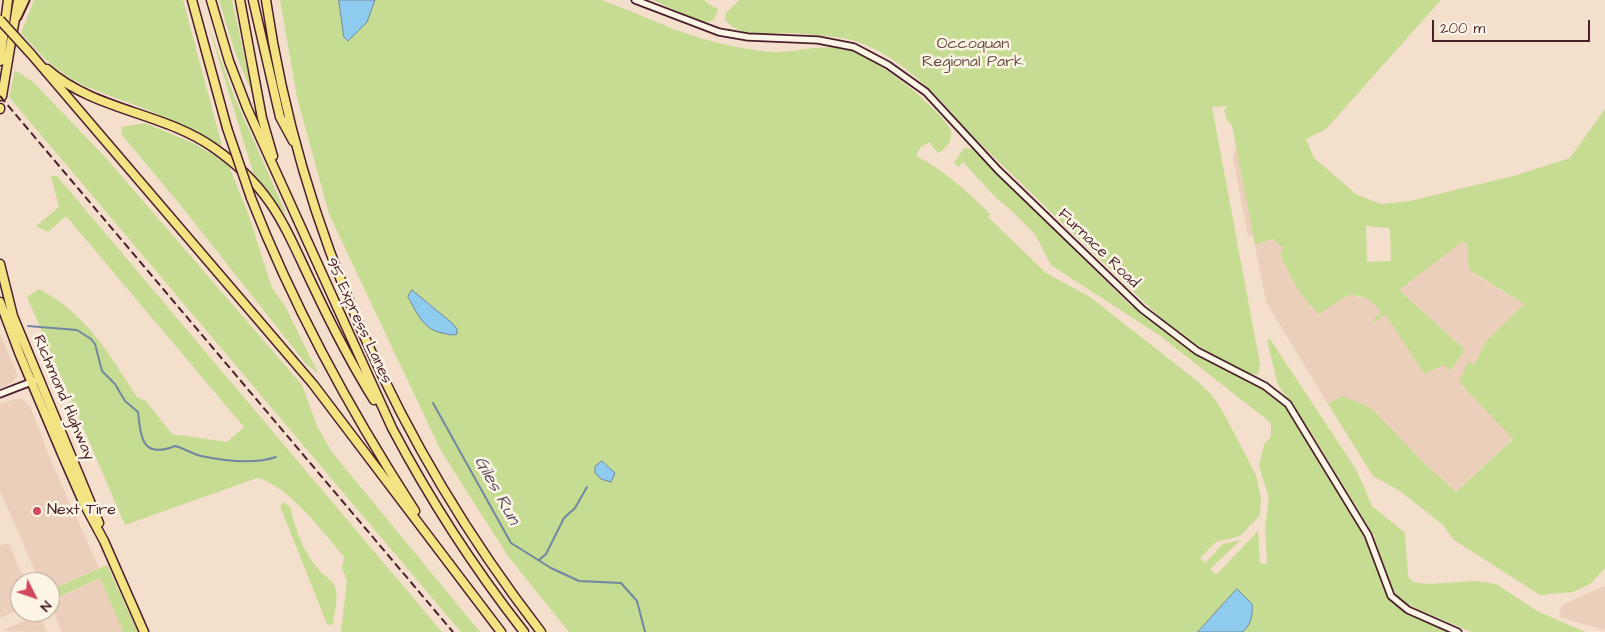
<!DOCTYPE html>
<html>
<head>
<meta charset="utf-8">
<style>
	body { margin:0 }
	#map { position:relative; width:1605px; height:632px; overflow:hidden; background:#f3dfcc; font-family:"Architects Daughter",sans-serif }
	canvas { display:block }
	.north { position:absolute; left:10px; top:572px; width:50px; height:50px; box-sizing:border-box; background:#fcf5e5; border:1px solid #b59f9b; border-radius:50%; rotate:131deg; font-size:14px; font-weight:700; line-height:20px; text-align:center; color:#4a1f2b }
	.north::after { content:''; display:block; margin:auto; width:18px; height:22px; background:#d1495b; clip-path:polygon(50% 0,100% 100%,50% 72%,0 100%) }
	.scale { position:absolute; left:1432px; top:20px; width:158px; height:22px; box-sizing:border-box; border:2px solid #4a1f2b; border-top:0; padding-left:6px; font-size:15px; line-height:18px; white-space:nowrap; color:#4a1f2b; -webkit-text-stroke:4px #fcf5e5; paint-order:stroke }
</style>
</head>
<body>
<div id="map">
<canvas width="1605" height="632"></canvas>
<div class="north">N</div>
<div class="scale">200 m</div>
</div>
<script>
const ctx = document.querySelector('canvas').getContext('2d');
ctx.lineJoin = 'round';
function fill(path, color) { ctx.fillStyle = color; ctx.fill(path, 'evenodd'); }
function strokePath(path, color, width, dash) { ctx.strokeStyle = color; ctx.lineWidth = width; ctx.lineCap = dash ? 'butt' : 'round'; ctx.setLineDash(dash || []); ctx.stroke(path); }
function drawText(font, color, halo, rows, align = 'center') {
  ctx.font = font + ' "Architects Daughter",sans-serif'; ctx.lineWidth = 5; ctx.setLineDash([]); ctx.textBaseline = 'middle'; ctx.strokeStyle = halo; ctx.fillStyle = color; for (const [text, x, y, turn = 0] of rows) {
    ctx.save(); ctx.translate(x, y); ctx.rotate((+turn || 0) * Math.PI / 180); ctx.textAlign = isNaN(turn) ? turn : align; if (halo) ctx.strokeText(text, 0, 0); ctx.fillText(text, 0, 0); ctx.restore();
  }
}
const built = new Path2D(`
	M1236,146H1258L1275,230L1248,236L1233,158Z
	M1273,239L1348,295L1368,299L1376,305L1380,311L1371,325L1385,314L1424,374L1445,364L1450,371L1464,352L1463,348L1399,290L1462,241L1468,247V264L1477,276L1524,304L1487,340L1474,366L1468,363L1513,438L1456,492L1342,396L1328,404L1266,302L1255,245Z
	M0,334L18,376L13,380L14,382L0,388Z
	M21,398L30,406L52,463L99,568L50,590V582H40L0,491V403Z
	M9,544L25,582H20V609L0,618V545Z
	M100,578L123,632H61L50,601Z
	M1605,586V630L1559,617L1562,605Z
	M40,614L47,632L1,631Z`);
const green = new Path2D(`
	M34,0H183L222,146L153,112L87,87L66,76L44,58L21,33Z
	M219,0H232L253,96L234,49Z
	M280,0H601C639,13 676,33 715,42C728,46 767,53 779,52C800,51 825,44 847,49C874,56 937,106 951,130C953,139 947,149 938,153L929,142L920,148L916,156C944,170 968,192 990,214L988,217L1046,273L1090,297L1197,381L1211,394L1223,412L1256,475L1261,499L1260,515L1240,536L1216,542L1200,558L1205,563L1223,544L1241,540L1210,569L1216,575L1258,531L1260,563L1267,564L1265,527L1269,498L1259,466L1264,445L1271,436V423L1159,335L1051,265L1035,234L1012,211L997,199L963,162L959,167L954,163L964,148L973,149L1129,304L1191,350L1273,395L1286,407L1339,490L1358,526L1371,551L1384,591L1397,606L1405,612L1449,632H569L508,556L441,451L329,214L297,97Z
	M653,0H705V2L718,9L714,20L703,23Z
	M739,0H1441L1326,129L1306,139L1314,158L1357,195L1381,204L1410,201L1517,175L1570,158L1605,109V568L1590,584L1573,592L1540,595L1454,540L1443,525L1400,491L1373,476L1328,404L1342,396L1371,408L1427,466L1456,492L1513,439L1459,382L1468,362L1474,365L1487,340L1524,304L1471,271L1468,264V247L1463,241L1399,290L1463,348L1464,352L1450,371L1444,365L1424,374L1385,314L1370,326L1380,311C1373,299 1361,295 1348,295L1319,314C1297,293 1293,281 1280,254L1283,248L1273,239L1255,245L1232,125L1227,120L1224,111L1227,106L1212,107L1260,364L1258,374L1250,375L1207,353L1169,326L965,129C939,94 891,49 848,39C831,36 812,35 794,33C772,32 742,40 725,20L726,13ZM1366,226L1390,228L1391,261L1367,262Z
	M208,24L234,96L287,216L255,179Z
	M15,70L33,82L105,157L302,385L317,426L331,451L480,632H461L9,97Z
	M145,123L195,144L228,164L249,216L272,288L285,306L318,373L306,364L182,207L122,135L121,127Z
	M51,176H57L442,632H341L347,581L342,568L344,557C324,533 287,484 257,478L125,525L27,297L39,289C88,315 108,353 137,397L146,401L172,434L227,442L244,427L66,216L48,232L36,226L59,207Z
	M1270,339L1357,471L1372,506L1405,533L1408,576L1413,582L1427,584L1476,581L1496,584L1537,611L1585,632H1472L1419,610L1399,599L1389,583L1374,536L1312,434L1278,385L1267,340Z
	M284,502L290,507C295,528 304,554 319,570C324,576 332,579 335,587C339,597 334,614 333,625L327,624L280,506Z
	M107,565L138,632H123L100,578L50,601V590Z`);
const water = new Path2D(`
	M339,0H375L367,22L348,41L344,37Z
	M412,290L452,323L457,329V334C452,336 448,334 442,333C422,329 417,312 408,297Z
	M602,461L615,473L611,482L601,479L595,473V467Z
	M1237,589L1252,604C1253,615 1251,624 1243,632H1198Z`);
const stream = new Path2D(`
	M28,326L77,330L91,339L95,344L102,371L115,384L125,401L138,412C141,438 142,459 175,446C184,448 192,454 201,456C225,461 253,465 276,457
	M433,403L511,543L551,568L579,581L621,583L637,601L645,632
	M539,560L546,554L564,518L575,508L587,487`);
const secondary = new Path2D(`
	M635,0L719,32L748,37L818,40L854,47L888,65L926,92L998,170L1142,309L1197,351L1265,386L1288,404L1368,535L1391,596L1408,610L1458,632
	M0,394L39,379`);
const primary = new Path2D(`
	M17,17L25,0`);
const highway = new Path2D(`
	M192,0L227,128
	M211,0L229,61L247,108L392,428C430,500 474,568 524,632
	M240,0L262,118L273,156
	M253,0L280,117L293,141
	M266,0C300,231 399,448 541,632
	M31,54L313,384L501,632
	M0,61L8,0
	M47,69C95,111 163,112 214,148C274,190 285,228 315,290C333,328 352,365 374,400
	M2,96L18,0
	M0,109V108
	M251,198C294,308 351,412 415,511
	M0,264L13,316L99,523
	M0,302L20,355L62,454L83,502L104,541L144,632`);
const rail = new Path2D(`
	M0,96L453,632`);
const highwayBridge = new Path2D(`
	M0,20L31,54
	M227,128L251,198`);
const markers = [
	[37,511,5,"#d1495b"]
];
const parkNames = [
	["Occoquan",973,45],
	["Regional Park",973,63]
];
const streetNames = [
	["Furnace Road",1098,249,44],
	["95 Express Lanes",358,321,65],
	["Richmond Highway",63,398,67]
];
const poiNames = [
	["Next Tire",47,511]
];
const waterNames = [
	["Giles Run",496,491,61]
];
fill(built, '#eccfba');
fill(green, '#c6dc92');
fill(water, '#8ecbef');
strokePath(water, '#7386a1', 1);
strokePath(stream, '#7386a1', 2);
strokePath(secondary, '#4a1f2b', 9);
strokePath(primary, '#4a1f2b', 11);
strokePath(highway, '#4a1f2b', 11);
strokePath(secondary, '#fcf5e5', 5.5);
strokePath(primary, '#f4e382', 7);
strokePath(highway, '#f4e382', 8);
strokePath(rail, '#4a1f2b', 2, [8, 4]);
strokePath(highwayBridge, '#4a1f2b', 11, []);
strokePath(highwayBridge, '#f4e382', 8);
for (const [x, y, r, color] of markers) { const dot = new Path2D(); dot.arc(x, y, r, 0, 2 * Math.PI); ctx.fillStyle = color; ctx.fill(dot); strokePath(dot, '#fcf5e5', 2); }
drawText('16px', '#694e45', '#fcf5e5', parkNames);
drawText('16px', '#4a1f2b', '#fcf5e5', streetNames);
drawText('16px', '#4a1f2b', '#fcf5e5', poiNames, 'left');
drawText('italic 18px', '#5e5366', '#fcf5e5', waterNames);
</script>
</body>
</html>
